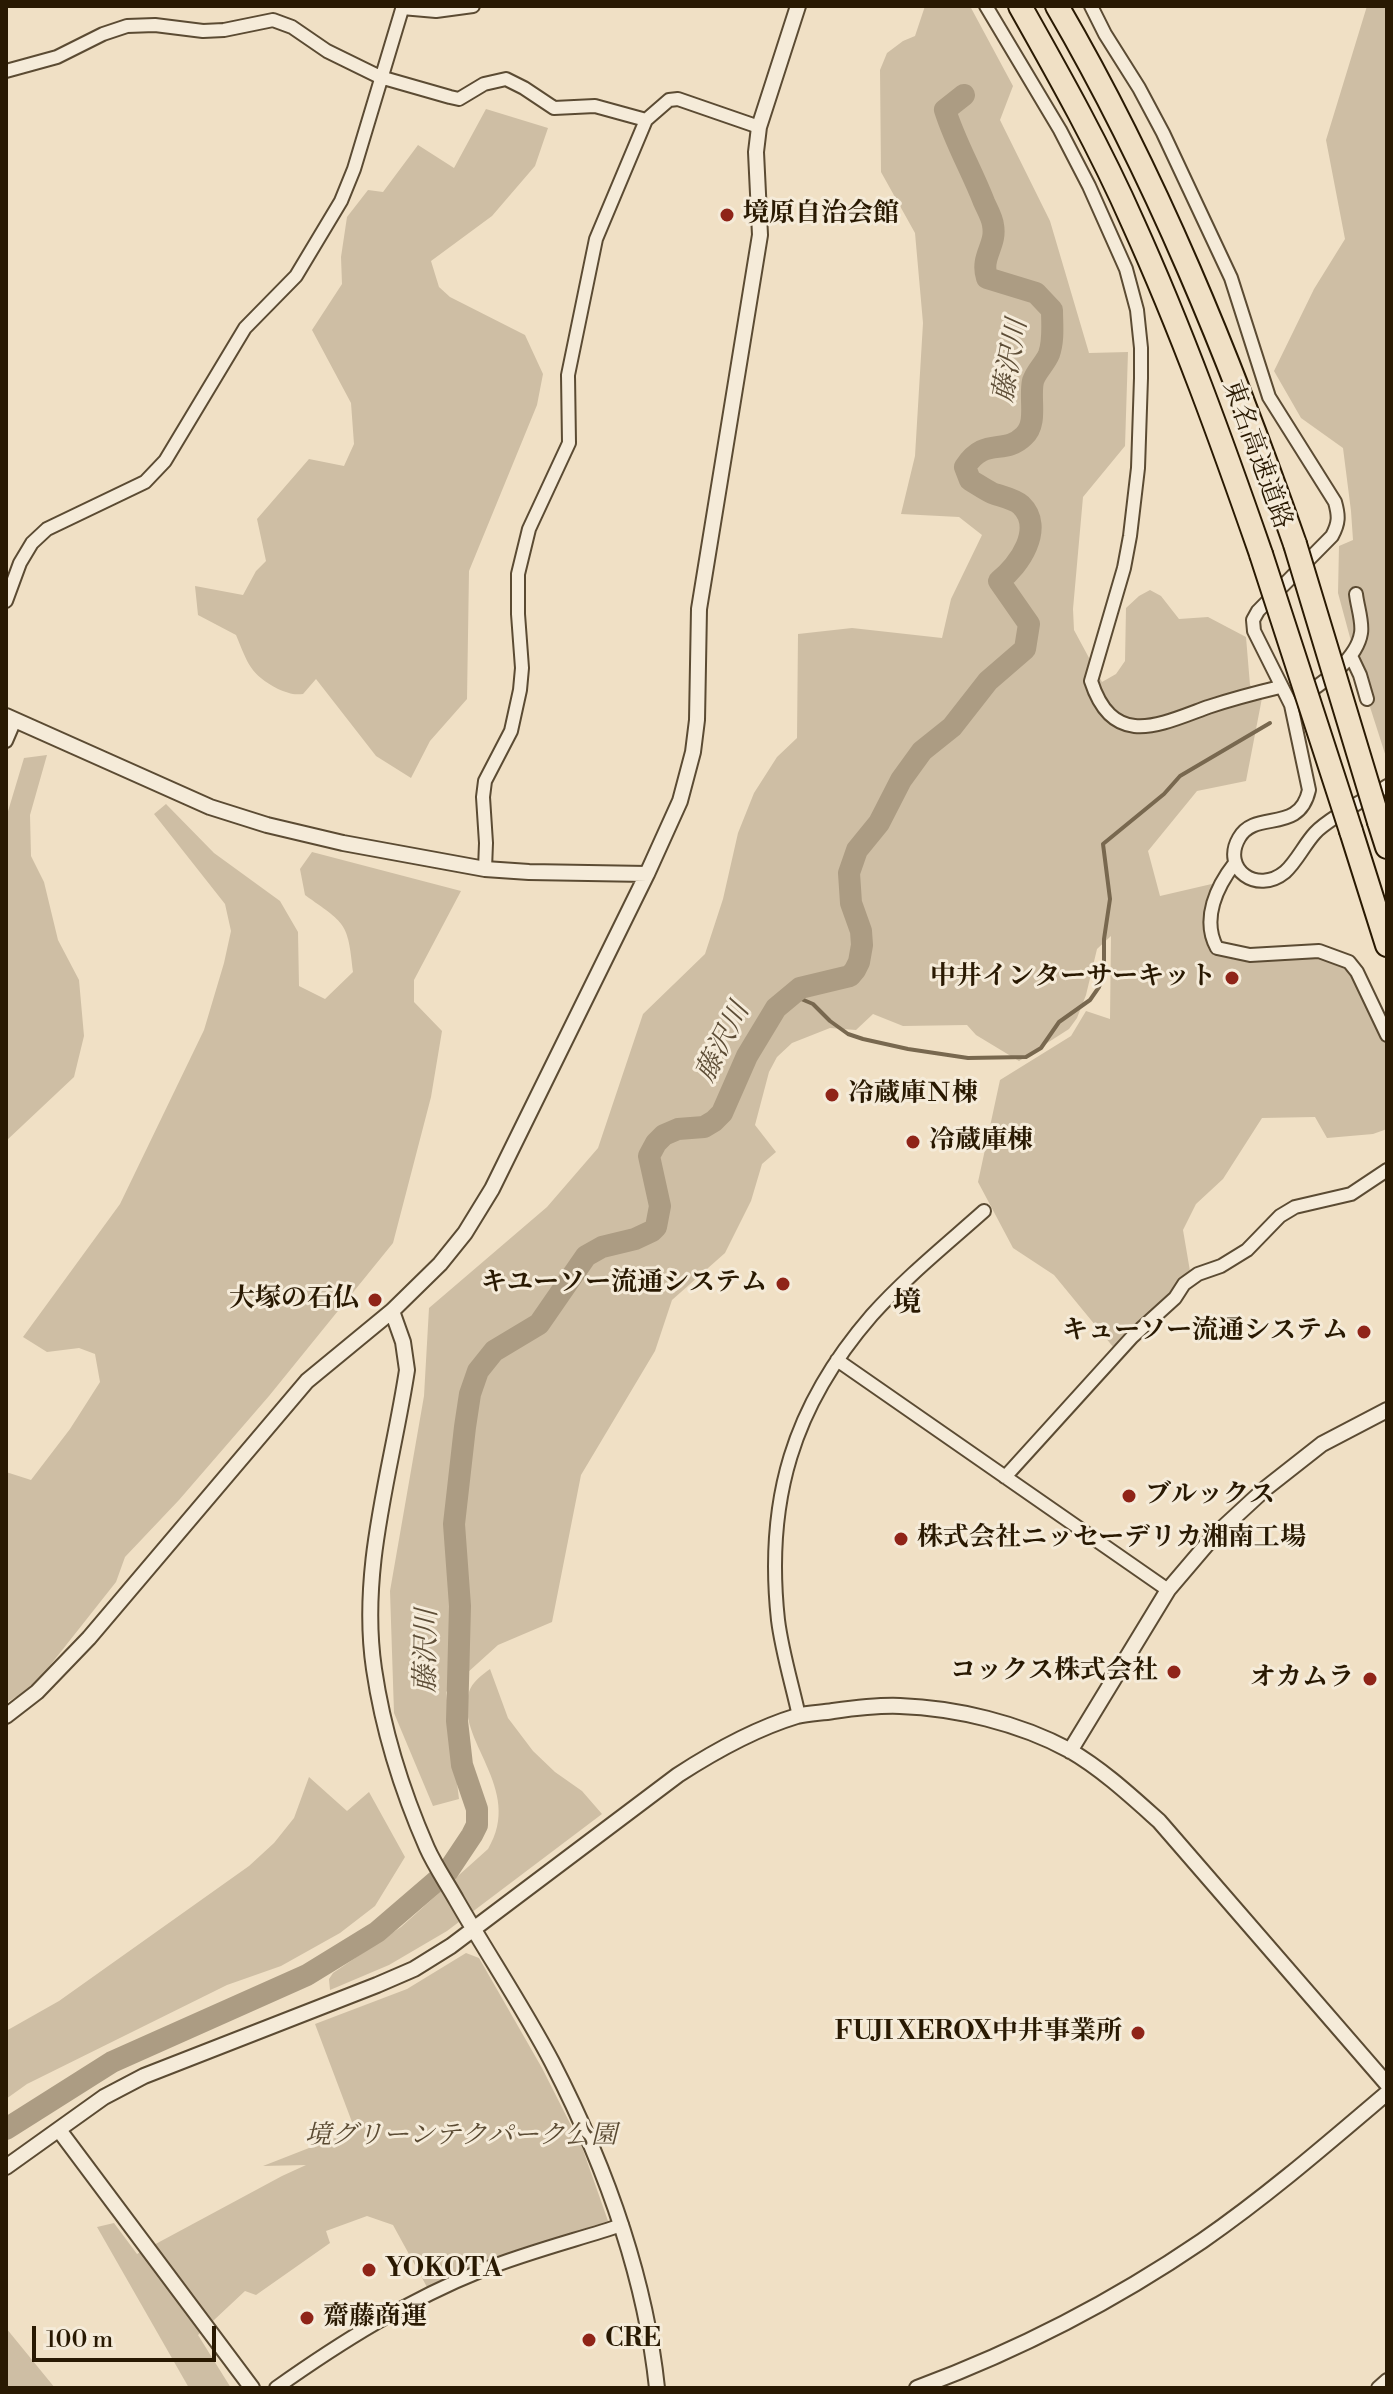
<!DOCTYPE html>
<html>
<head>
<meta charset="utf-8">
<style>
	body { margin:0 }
	#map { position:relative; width:1393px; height:2394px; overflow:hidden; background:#f0e0c5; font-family:"Libre Bodoni",serif }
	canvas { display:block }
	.frame { position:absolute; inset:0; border:8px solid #291902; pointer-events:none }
	.scale { position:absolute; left:32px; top:2326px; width:184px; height:36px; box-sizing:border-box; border:4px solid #291902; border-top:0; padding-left:10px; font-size:24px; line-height:28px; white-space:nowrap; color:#291902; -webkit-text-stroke:6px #f5ebd9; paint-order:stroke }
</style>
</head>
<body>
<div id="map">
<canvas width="1393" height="2394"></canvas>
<div class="frame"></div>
<div class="scale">100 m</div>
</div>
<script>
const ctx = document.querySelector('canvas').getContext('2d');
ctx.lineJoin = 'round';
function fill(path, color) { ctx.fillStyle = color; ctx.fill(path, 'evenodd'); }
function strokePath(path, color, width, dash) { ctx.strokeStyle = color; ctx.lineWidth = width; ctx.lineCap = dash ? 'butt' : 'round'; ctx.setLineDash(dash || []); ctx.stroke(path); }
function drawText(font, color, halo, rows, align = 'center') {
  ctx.font = font + ' "Libre Bodoni","Noto Serif JP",serif'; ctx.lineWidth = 6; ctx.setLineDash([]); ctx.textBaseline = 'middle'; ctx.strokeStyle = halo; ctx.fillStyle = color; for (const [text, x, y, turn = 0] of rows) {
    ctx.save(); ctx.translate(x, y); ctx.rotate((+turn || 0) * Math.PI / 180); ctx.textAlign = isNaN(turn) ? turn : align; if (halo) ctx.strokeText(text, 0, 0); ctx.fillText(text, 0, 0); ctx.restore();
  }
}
const green = new Path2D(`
	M925,6H970L1013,86L1000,120L1050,221L1089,353L1128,352L1125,446L1083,497L1073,609L1074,630L1102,682L1116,674L1125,661L1126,608L1139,596L1150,590L1161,596L1179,619L1208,617L1246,637L1250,685L1262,698L1246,781L1197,791L1148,851L1160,896L1216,883L1206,930L1212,954L1218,953L1241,959L1278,960L1318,956L1330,959L1349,969L1387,1046V1129L1373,1134L1327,1138L1315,1117L1262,1118L1223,1179L1196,1204L1183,1230L1191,1277L1114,1348L1054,1275L1013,1248L978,1182L1000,1080L1071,1036L1086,1011L1110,1019L1111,936L1097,949L1086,995L1077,1018L1069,1029L1019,1061L976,1035L967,1025L903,1026L873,1014L856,1030L830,1028L792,1043L777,1057L769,1072L755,1125L776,1152L762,1164L751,1201L725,1253L672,1300L655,1351L581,1475L552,1622L498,1645L446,1692L459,1799L433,1806L394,1713L390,1591L424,1396L429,1308L547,1207L598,1148L643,1014L705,954L723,899L738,833L754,793L777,757L797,738L798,634L852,628L942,638L951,599L982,535L959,517L901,514L915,456L923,323L915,233L881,172L880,70L887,53L903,41L915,36Z
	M1367,6H1387V760L1362,682L1338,593L1339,546L1353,540L1351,511L1343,448L1301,418L1274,371L1314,289L1345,239L1326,140Z
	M486,109L548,128L535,166L492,216L431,261L439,287L450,297L525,335L543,374L537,405L469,571L467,699L430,741L411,778L376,756L316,679L303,694C292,695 288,693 278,689C250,674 248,664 236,635L198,615L195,586L243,595L256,571L266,561L257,519L309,459L344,466L354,444L351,403L312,330L342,284L341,257L347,217L368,190L383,192L418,145L454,168Z
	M47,755L30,815L31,856L44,882L58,940L79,980L84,1036L74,1077L6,1141V818L24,758Z
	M166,804L214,853L280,901L298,932L299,986L325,999L353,972C348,921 345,924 305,895L300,869L312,852L461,891L414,980V1002L442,1031L431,1097L393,1243L269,1396L179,1500L125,1557L116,1582L33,1687L6,1703V1472L31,1480L70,1429L100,1382L95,1354L79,1348L47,1352L23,1337L120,1204L204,1030L224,963L231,931L225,904L154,814Z
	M490,1669L508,1718L533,1751L555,1772L582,1791L602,1814L447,1931L389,1965L330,1990L329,1979L333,1973L401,1927L488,1849C525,1788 454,1740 469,1692C472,1682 482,1675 490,1669Z
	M309,1777L347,1811L369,1792L405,1857L375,1906L340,1933L281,1966L227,1985L27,2084L6,2099V2031L59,2001L249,1866L274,1843L294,1818Z
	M466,1953L479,1958L542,2068L582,2147L608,2221L488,2262L427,2287L393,2225L367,2216L326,2231L330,2243L256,2295L245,2291L198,2335L231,2388H189L97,2227L114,2223L137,2254L282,2176L306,2165L263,2166L355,2130L315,2024L407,1989Z
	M6,2328L55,2388H6Z`);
const stream = new Path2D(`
	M792,995L813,1004L830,1021L848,1034L863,1039L908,1049L968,1058L1026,1057L1041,1048L1059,1022L1090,1000L1099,987L1104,972V939L1110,899L1103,844L1164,794L1180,776L1270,723`);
const river = new Path2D(`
	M6,2129L112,2062L307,1975L377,1932L448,1871L472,1835L477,1825V1809L462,1765L457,1721L460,1606L454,1524L465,1427L470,1394L478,1371L494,1351L539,1324L586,1256L602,1247L635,1239L652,1231L656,1227L660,1206L649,1156L656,1143L664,1135L678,1129L704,1127L714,1121L722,1113L747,1056L776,1008L800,988L850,976L855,970L859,962L862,945L861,931L851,903L849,873L857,850L879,823L901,780L922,751L952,727L988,681L1025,649L1029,624L999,581C1019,566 1045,528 1021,505C1015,499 1000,496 992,493C984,489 977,484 970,480L965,467C985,436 1004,456 1024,436C1038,423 1029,399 1033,381C1036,371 1045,364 1049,354C1054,340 1052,324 1052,310L1036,293L987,278C980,256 997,246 993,225C992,217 987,209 984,202C972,171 955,142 945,110L964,95`);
const minor = new Path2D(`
	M986,6L1060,130L1089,186L1126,269L1137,310L1141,348V378L1138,468L1130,536L1124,568L1091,681C1113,749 1159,725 1208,707C1232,699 1255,693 1280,687
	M1091,6L1105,34L1139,88L1163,133L1231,278L1269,397L1335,502C1339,516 1339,523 1332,536L1258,611L1253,620L1254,631L1291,705L1309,790C1299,835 1255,809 1239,838C1221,869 1257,895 1285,872C1297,861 1304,845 1315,833C1329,818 1368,798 1387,786
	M402,8L436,11L473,6
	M6,71L57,57L103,34L127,26L155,25L203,31L224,30L273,20L292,27L327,51L380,77L450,97L459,99L484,84L506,79L524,88L554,108L595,106L646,120
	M6,601L20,563L32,543L47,529L145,482L165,461L245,328L296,276L341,201L354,169L403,6
	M1351,656L1360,675L1367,699
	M1305,695C1325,681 1357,659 1361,633C1363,622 1357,605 1356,594
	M6,741L15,720
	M1235,863C1217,886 1201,919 1217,948L1250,955L1319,951L1349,962L1357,972L1387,1035
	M485,869L486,843L483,797L485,781L511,731L520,690L522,668L518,614V574L529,529L569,443L568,375L596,239L646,120L669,100L678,99L759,127
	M837,1360L1168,1590
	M1005,1477L1132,1337L1175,1298L1184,1284L1198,1274L1221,1266L1247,1250L1280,1216L1295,1207L1351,1194L1387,1170
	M799,1716C792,1684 782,1652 778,1620C765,1500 793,1406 872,1315C906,1277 947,1244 984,1211
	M276,2388C341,2342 408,2300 483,2270C528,2252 576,2240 622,2225
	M1378,2388L1387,2380`);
const tertiary = new Path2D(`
	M6,716L210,807L267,825L343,843L485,869L529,872L647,874
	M392,1311L403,1342L407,1370C392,1469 359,1568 374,1669C383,1730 402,1791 427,1848C435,1866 447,1883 457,1901C488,1955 523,2007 552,2062C604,2163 645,2274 657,2388
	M6,1716L37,1692L89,1638L307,1381L392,1311L440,1264L465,1233L492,1189L647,874L680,801L693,752L697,720L699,609L760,235L756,152L759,127L798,6
	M1070,1751L1168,1590L1214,1536L1266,1488L1322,1444L1387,1410
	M59,2130L252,2388
	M6,2167L104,2097L144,2076L377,1985L414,1969L451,1946L678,1775C715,1751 754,1729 797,1716C809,1713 821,1713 833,1711C855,1708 878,1705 900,1706C956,1708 1019,1723 1069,1750C1102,1769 1131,1796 1159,1821L1387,2084
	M917,2388C1017,2351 1114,2301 1202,2241C1267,2196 1327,2144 1387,2093`);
const motorway = new Path2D(`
	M1020,6C1060,77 1100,148 1133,223C1182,331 1222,442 1261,554
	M1057,6C1156,176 1230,358 1295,544
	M1379,822L1387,847
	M1351,831L1387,945`);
const motorwayBridge = new Path2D(`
	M1295,544L1379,822
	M1261,554L1351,831`);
const markers = [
	[727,215,8,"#8f2418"],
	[1232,978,8,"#8f2418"],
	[832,1095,8,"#8f2418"],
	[913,1142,8,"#8f2418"],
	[783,1284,8,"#8f2418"],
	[375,1300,8,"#8f2418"],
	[1364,1332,8,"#8f2418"],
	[1129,1496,8,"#8f2418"],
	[901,1539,8,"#8f2418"],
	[1174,1672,8,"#8f2418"],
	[1370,1679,8,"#8f2418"],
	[1138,2033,8,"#8f2418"],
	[369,2270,8,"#8f2418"],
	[307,2318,8,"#8f2418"],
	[589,2340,8,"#8f2418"]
];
const poiNames = [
	["境原自治会館",743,215],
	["中井インターサーキット",1216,978,"right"],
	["冷蔵庫Ｎ棟",848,1095],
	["冷蔵庫棟",929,1142],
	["キユーソー流通システム",767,1284,"right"],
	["大塚の石仏",359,1300,"right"],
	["キューソー流通システム",1348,1332,"right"],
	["ブルックス",1145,1496],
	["株式会社ニッセーデリカ湘南工場",917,1539],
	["コックス株式会社",1158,1672,"right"],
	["オカムラ",1354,1679,"right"],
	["FUJI XEROX中井事業所",1122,2033,"right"],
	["YOKOTA",385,2270],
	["齋藤商運",323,2318],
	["CRE",605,2340]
];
const streetNames = [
	["東名高速道路",1256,455,70]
];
const parkNames = [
	["境グリーンテクパーク公園",461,2137]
];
const waterNames = [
	["藤沢川",1012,361,-80],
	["藤沢川",724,1043,-63],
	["藤沢川",428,1651,-89]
];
const neighbourhoodNames = [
	["境",907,1304]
];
fill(green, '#cebea4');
strokePath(stream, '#78684f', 4);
strokePath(river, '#ac9c83', 22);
strokePath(minor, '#5b4b33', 16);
strokePath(tertiary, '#5b4b33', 18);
strokePath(motorway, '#291902', 26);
strokePath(minor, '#f5ebd9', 12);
strokePath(tertiary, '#f5ebd9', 14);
strokePath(motorway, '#f0e0c5', 22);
strokePath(motorwayBridge, '#291902', 26, []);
strokePath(motorwayBridge, '#f0e0c5', 22);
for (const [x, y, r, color] of markers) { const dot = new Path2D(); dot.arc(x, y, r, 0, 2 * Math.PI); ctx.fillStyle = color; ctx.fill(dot); strokePath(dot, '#f5ebd9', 3); }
drawText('bold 26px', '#291902', '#f5ebd9', poiNames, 'left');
drawText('26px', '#291902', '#f5ebd9', streetNames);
drawText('italic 26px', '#5b4b33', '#f5ebd9', parkNames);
drawText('italic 28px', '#5d4d36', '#f5ebd9', waterNames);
drawText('bold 28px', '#291902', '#f5ebd9', neighbourhoodNames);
</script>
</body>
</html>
